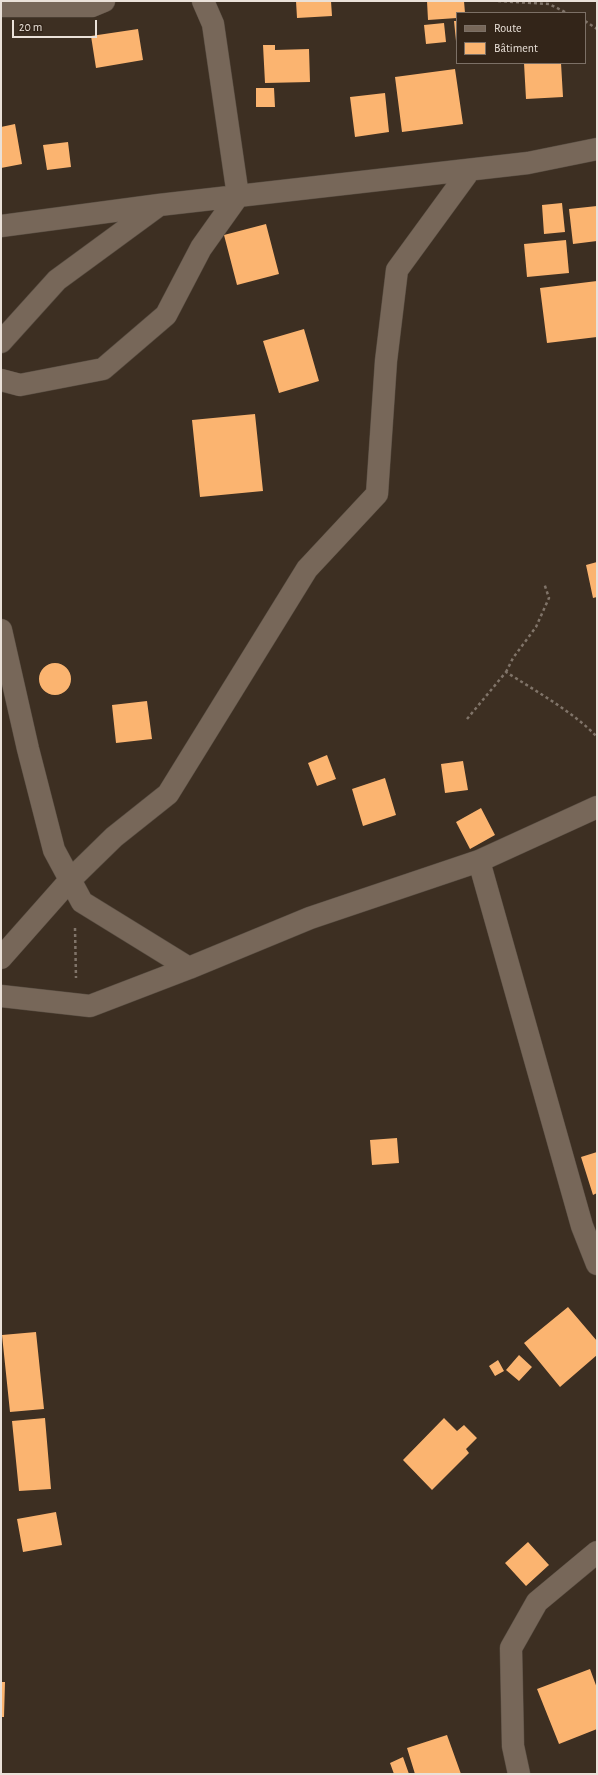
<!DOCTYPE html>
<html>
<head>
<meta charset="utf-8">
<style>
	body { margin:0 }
	#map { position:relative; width:598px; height:1775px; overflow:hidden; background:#3d2f22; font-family:"Alegreya Sans",sans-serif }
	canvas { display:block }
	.frame { position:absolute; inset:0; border:2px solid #eae1d9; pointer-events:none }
	.legend { position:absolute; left:456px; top:12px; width:130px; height:52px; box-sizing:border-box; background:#332519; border:1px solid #7c7066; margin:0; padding:5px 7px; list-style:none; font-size:12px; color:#eae1d9 }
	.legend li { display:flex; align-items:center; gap:8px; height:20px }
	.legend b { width:20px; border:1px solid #7c7066 }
	.scale { position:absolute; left:12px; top:20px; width:85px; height:18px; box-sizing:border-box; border:2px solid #eae1d9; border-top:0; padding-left:5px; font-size:12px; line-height:14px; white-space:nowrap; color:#eae1d9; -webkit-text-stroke:3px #332519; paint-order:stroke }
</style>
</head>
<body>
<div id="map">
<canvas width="598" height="1775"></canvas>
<div class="frame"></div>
<ul class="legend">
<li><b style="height:5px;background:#776759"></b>Route</li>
<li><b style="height:11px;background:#fbb470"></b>Bâtiment</li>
</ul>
<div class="scale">20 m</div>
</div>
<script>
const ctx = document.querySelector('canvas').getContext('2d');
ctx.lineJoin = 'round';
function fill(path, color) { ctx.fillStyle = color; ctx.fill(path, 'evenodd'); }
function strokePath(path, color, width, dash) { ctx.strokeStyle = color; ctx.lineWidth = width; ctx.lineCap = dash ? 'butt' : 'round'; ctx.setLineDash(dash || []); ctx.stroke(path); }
const building = new Path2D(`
	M296,1H331L332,16L297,18Z
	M427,1H464L465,13H457V18L428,20Z
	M454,21H457V41H456Z
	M444,23L446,42L426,44L424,25Z
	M138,29L143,60L96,68L91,36Z
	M263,45H275V50L309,49L310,82L265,83Z
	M524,63H561L563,97L526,99Z
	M455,69L463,124L402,132L395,77Z
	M256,88H274L275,107H256Z
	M385,93L389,132L355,137L350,97Z
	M15,124L22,164L1,168V127Z
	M68,142L71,167L47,170L43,145Z
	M562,203L565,232L544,234L542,205Z
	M597,206V241L573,244L569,209Z
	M266,224L279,274L237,285L224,235Z
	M566,240L569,273L527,277L524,244Z
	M597,281V337L547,343L540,288Z
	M304,329L319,381L279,393L263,341Z
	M255,414L263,491L200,497L192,420Z
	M597,562V597L593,598L586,565Z
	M39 679a16 16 0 1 1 32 0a16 16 0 1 1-32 0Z
	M147,701L152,739L116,743L112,705Z
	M327,755L336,779L317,786L308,763Z
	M463,761L468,790L445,793L441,764Z
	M385,778L396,815L363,826L352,789Z
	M481,808L495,835L470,849L456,822Z
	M397,1138L399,1163L372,1165L370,1140Z
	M597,1152V1193L593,1195L581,1157Z
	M568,1307L597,1341V1355L560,1387L524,1343Z
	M36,1332L44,1409L10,1412L2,1335Z
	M519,1355L532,1367L519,1381L506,1370Z
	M498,1360L504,1371L495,1376L489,1366Z
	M45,1418L51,1489L19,1491L12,1421Z
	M444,1418L457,1431L464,1425L477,1438L466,1449L469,1453L432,1490L403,1460Z
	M56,1512L62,1545L23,1552L17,1519Z
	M528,1542L549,1565L526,1586L505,1563Z
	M590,1669L597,1688V1729L559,1744L537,1689Z
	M1,1682H5L4,1717H1Z
	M447,1735L461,1774H415L407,1748Z
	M403,1757L409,1774H394L390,1763Z`);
const path = new Path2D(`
	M498,1L549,4L567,13
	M585,21L597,29
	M506,672L513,658L536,627L549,598L544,583
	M467,719L506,672C534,690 575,713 597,737
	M75,928L76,978`);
const minor = new Path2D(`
	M1,6H92L104,1
	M1,226L159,205L528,163L597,149
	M1,342L57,280L158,206
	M1,380L20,385L103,369L166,315L201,248L238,196L213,24L203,1
	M1,630L28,749L54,850L82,902L189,968
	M479,861L582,1226L597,1264
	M1,958L70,880L114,837L168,794L307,569L377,494L386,361L397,270L470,170
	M1,996L90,1006L189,968L310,918L479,861L597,807
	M519,1774L513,1746L511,1648L537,1602L597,1552`);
fill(building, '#fbb470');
strokePath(minor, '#574c41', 23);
strokePath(path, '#807469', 2.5, [3, 3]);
strokePath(minor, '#776759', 22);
</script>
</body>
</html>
